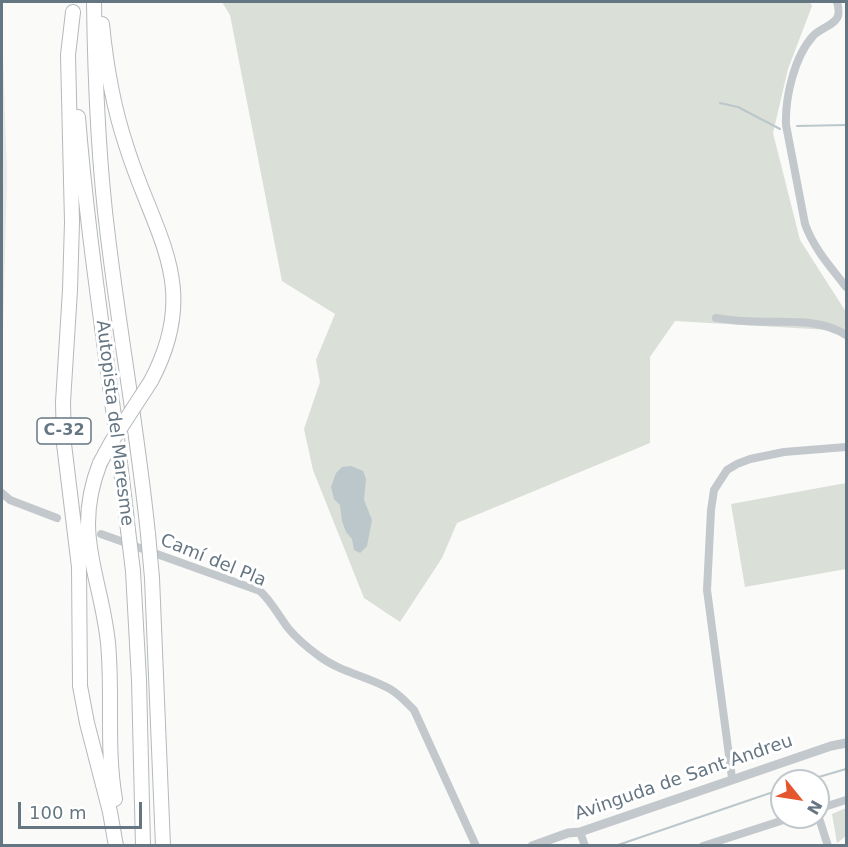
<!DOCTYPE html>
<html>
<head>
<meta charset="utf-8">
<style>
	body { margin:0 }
	#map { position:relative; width:848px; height:847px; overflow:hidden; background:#fafaf8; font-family:"DejaVu Sans",sans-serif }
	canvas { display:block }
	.frame { position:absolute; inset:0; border:3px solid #657683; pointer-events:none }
	.north { position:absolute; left:770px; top:769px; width:60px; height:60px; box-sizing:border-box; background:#fff; border:2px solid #c1c8cd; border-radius:50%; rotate:120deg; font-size:16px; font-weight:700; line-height:24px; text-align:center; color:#657683 }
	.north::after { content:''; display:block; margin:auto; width:21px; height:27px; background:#e4572e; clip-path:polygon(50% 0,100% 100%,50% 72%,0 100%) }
	.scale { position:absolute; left:18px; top:802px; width:124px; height:27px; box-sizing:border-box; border:3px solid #657683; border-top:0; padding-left:8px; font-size:18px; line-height:21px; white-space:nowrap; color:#657683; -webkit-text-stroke:4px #fff; paint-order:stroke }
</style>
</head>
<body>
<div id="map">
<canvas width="848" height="847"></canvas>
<div class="frame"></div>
<div class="north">N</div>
<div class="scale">100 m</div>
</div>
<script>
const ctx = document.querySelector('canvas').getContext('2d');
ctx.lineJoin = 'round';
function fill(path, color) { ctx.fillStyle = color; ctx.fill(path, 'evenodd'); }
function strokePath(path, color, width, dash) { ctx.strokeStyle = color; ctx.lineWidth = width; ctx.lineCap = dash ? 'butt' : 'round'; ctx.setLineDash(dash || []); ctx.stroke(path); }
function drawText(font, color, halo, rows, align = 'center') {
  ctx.font = font + ' "DejaVu Sans",sans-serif'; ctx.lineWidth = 6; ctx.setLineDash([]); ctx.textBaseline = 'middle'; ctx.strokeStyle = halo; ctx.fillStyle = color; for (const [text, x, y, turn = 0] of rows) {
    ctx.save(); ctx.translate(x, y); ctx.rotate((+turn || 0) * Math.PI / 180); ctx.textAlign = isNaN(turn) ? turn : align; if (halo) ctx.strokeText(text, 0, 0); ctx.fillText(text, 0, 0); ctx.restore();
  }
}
const built = new Path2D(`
	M2,25L7,175L3,332H2Z`);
const green = new Path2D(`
	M222,2H810L812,6L788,69L773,133L800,240L846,312V331L675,321L650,357V443L457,523L442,558L400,622L364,598L313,470L304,429L320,382L316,360L335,314L282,281L230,15Z
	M846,483V569L745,587L731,504Z
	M846,808V836L837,843L832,814Z`);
const water = new Path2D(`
	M351,466L363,471L366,479L364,500L372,520L367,546L360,553L354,550L352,539L346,532L342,521L340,505L334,499L331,487L336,473L342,467Z`);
const stream = new Path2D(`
	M720,103L738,107L780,129
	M797,126L846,125
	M805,781L846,769
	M615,846L782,789`);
const minor = new Path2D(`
	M837,2C838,5 839,12 838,16C835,25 819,29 813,36C794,57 785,98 786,125L805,224C814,249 830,266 846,287
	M716,318C725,319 735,321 744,321C778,324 816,316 846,335
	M2,493L10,500L57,518
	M101,534L260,591C272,602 278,615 288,628C297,639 308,648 319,656C340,672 367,676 390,689C399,694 407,703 414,710L476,846
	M732,778L707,590L711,510L714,490L727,470L737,464L750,459L784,452L846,447
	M818,809L846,800
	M818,815L828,846
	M580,832L585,846
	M703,846L793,817`);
const tertiary = new Path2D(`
	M532,846L568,833L580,832L831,746L846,743`);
const motorway = new Path2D(`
	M94,2C95,80 98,159 108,237C120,336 138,435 148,534
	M73,12L68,55L72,222L70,290L63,402L64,444L79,567L80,686L87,723L110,812L116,846
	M102,24C106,65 113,106 126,145C154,236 202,285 151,381
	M78,117C89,256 113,392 128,530
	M100,463C72,534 101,575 108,643C113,695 106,747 115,799
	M133,571L139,680L143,846
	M152,578L163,846`);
const motorwayBridge = new Path2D(`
	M100,463L112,441L151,381
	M128,530L133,571
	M148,534L152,578`);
const shields = [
	[64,431,54]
];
const shieldNames = [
	["C-32",64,431]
];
const streetNames = [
	["Autopista del Maresme",114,423,83],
	["Camí del Pla",213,561,22],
	["Avinguda de Sant Andreu",684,778,-19]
];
fill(built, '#e8e9e9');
fill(green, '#dadfd7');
fill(water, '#bbc7cb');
strokePath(stream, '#bbc7cb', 2);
strokePath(motorway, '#b4b9bd', 16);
strokePath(minor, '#c3c8cc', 8);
strokePath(tertiary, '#c3c8cc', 9);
strokePath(motorway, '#fff', 14);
strokePath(motorwayBridge, '#b4b9bd', 16, []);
strokePath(motorwayBridge, '#fff', 14);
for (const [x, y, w] of shields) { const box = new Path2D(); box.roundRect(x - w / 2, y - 13, w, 26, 4.5); ctx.fillStyle = '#fff'; ctx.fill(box); strokePath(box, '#657683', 1.5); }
drawText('bold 16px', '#657683', null, shieldNames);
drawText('18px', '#657683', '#fff', streetNames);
</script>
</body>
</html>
